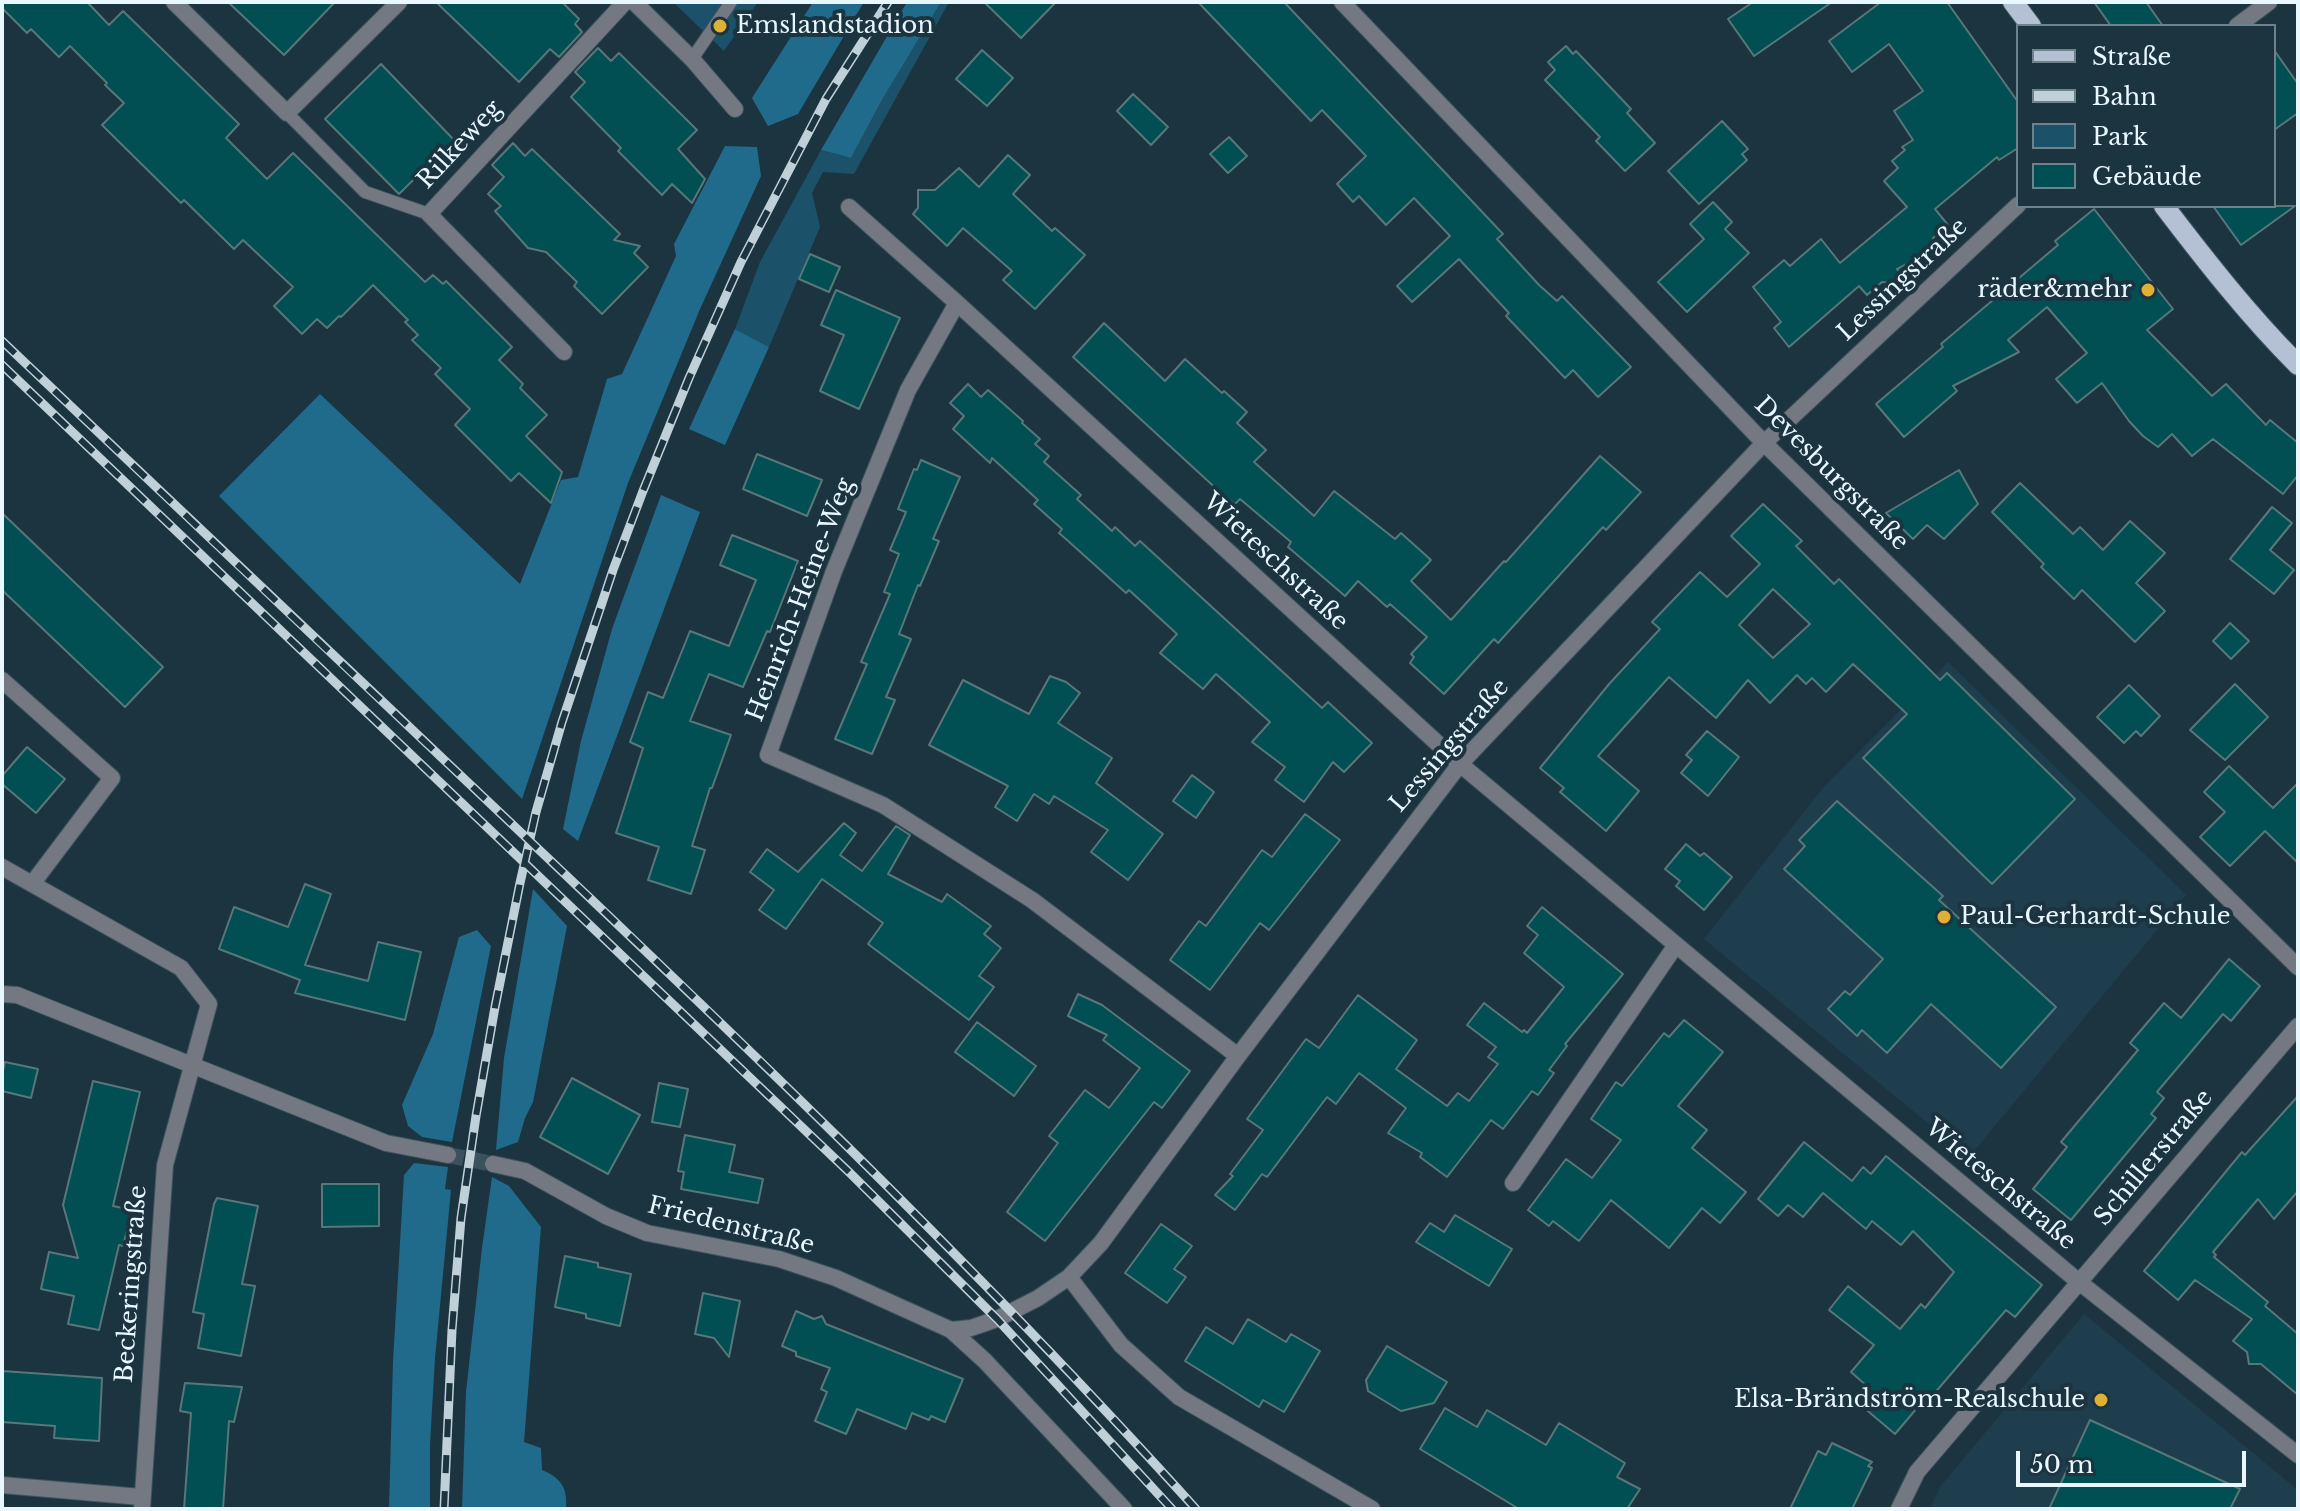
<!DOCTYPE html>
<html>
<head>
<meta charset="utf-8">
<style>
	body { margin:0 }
	#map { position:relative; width:2300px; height:1511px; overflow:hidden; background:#1c3440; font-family:"Libre Baskerville",serif }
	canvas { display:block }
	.frame { position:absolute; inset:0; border:4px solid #e9f7ff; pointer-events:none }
	.legend { position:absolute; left:2016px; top:24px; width:260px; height:184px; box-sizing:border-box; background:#1c3440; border:2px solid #6e828c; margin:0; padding:10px 14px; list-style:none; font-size:24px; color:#e9f7ff }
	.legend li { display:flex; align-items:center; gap:16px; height:40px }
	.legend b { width:40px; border:2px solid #6e828c }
	.scale { position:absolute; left:2016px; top:1451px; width:230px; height:36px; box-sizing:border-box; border:4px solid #e9f7ff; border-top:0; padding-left:10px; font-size:24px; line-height:28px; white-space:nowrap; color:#e9f7ff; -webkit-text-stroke:6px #1c3440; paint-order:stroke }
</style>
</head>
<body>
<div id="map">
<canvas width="2300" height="1511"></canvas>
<div class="frame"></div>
<ul class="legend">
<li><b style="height:10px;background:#b4c0d4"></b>Straße</li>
<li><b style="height:10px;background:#c0d0d9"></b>Bahn</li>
<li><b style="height:22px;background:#1b5169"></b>Park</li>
<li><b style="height:22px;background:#014e53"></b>Gebäude</li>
</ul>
<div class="scale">50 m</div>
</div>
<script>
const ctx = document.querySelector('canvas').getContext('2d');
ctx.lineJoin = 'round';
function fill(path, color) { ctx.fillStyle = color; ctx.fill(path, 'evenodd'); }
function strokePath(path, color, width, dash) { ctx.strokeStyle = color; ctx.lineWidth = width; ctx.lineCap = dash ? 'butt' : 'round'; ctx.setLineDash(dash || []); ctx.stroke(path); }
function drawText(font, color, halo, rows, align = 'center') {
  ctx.font = font + ' "Libre Baskerville",serif'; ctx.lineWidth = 8; ctx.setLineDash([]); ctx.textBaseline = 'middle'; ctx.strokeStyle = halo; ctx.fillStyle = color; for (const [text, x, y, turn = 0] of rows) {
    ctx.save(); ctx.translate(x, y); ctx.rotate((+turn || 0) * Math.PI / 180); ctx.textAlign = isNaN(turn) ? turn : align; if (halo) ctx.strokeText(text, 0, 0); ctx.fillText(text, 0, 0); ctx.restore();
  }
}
const built = new Path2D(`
	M1948,662L2186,895L1969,1157L1704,939L1822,789Z
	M2084,1314L2298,1490V1509H1930L1940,1487Z`);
const green = new Path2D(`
	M673,2H758L724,51Z
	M941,2H949L854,174L823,172L812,193L820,227L769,347L735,329L760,262L821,150L851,158L882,100Z`);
const forest = new Path2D(`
	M813,2H864L798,114L768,126L752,98Z
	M907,2H941L882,100L851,158L821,150Z
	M725,146L757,147L761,176L700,309L628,483L522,799L219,496L320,394L520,584L561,480L578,477L607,379L622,374L676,256L674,244Z
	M735,329L769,347L725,445L689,429Z
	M661,495L700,512L578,841L563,829L581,741L612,629Z
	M533,889L567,926L533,1102L525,1118L518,1142L496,1150L504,1058Z
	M477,930L491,946L452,1142L422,1137L408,1126L402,1105L433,1034L459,937Z
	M414,1163L448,1167L445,1189L451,1190L435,1358L430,1444V1509H389L393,1361L404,1175Z
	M492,1177L509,1186L541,1227L524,1442L541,1448L542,1470C561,1478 568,1488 566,1509H462L466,1392L482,1248Z`);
const building = new Path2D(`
	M2,2H87L109,25L123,11L239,124L226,138L267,179L293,153L425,282L433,275L443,284L446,281L512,347L499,360L523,384L520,388L547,415L526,436L562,472L551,503L519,473L511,481L455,425L470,409L435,374L441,368L412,340L418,335L405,322L408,320L373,285L341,317L339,316L327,328L317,319L302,334L274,306L293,287L243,240L234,249L184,200L181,203L102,125L124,103L105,85L107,83L70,46L59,57L31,29L27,33L2,8Z
	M228,2H335L284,55Z
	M436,2H562L579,19L575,24L582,32L559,57L550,49L519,82Z
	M984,2H1056L1021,38Z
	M1198,2H1284L1503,234L1497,239L1539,285L1557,301L1562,296L1631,367L1598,397L1573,370L1565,378L1506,316L1509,313L1459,259L1412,302L1397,286L1450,236L1414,198L1386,225L1359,196L1353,202L1337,184L1366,156L1322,110L1311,121Z
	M1753,2H1832L1754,56L1728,19Z
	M1881,2H1947L2018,102V148L1999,160L1997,157L1935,209L1948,225L1933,238V244L1911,262L1897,269L1911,286L1882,282L1867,295L1859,286L1789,347L1774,328L1781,322L1753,287L1784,260L1790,266L1821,239L1840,263L1907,207L1884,181L1898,168L1892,161L1905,150L1902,147L1913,140L1894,111L1923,91L1889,44L1852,72L1829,41Z
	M2094,2H2146L2163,26H2111Z
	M1566,46L1573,54L1576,51L1631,109L1627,113L1655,143L1625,171L1596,141L1600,137L1545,80L1555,70L1548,62Z
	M598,48L611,61L619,53L697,130L678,149L705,179L692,203L672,184L662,195L618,151L621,148L571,97L585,82L575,72Z
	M982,50L1013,78L987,106L956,79Z
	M2274,50L2298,84V113L2274,130Z
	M381,64L454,140L399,194L325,119Z
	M1133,94L1168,127L1151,145L1117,111Z
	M1722,121L1748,149L1742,154L1747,160L1699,204L1668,171Z
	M1229,137L1247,156L1228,173L1210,154Z
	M513,143L525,156L532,149L620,234L614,240L640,246L634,253L648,267L602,314L574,286L577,282L546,252L528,248L495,211L501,206L488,194L504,177L492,165Z
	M1008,155L1030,175L1013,194L1052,231L1055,228L1085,255L1035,309L1003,280L1012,271L963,228L947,246L913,214L918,208V190H935L959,168L979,187Z
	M1713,202L1732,222L1725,229L1749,253L1687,312L1658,282L1704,239L1690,224Z
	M2213,206H2295L2241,245Z
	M2094,209L2173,309L2147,330L2212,396L2226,384L2266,425L2270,420L2298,443V475L2283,494L2213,439L2192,456L2172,434L2158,447L2143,436L2129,421L2102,383L2077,403L2056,379L2087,353L2047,307L2008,340L2019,352L1953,386L1957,391L1904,437L1876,404L1943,347L1941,344L2058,245L2055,241Z
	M810,254L840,267L829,292L799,279Z
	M836,290L900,318L859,409L820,391L844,335L821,325Z
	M1104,323L1165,381L1185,359L1222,393L1224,391L1247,412L1237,423L1266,450L1254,462L1314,516L1334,491L1395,539L1401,533L1431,560L1411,581L1451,620L1504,561L1506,562L1600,456L1641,492L1606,530L1603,527L1498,643L1494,639L1444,694L1410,663L1414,657L1411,654L1427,637L1390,604L1387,607L1358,581L1345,596L1288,547L1291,542L1240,499L1235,504L1221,493L1073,357Z
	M968,384L981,397L988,390L1023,421L1022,423L1040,439L1035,444L1049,456L1044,462L1081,495L1077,499L1112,531L1115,527L1135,546L1140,541L1322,708L1328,702L1372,743L1344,772L1333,762L1304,802L1275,780L1285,767L1252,742L1270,722L1216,674L1203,689L1160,653L1177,634L1129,590L1126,593L1067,540L1059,533L1062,529L1034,504L1038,500L992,458L990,463L953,429L964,416L950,403Z
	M757,454L822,480L807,516L743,489Z
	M921,460L960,477L933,539L939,541L920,586L918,585L899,634L911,639L886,697L895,700L872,754L835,739L867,664L861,662L890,594L884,592L899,554L890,550L906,512L898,509L914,469L917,470Z
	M1959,470L1978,504L1944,539L1927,525L1913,539L1886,513Z
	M2020,483L2073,534L2080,527L2103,550L2130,521L2165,553L2136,583L2165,611L2135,642L2082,590L2074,599L2041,567L2044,564L1992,512Z
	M1763,504L1802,541L1796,546L1834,584L1839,579L1940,680L1947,673L2075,799L1992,884L1863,758L1907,714L1853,664L1826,692L1812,678L1806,684L1797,675L1770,703L1748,680L1716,718L1669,677L1598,756L1639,791L1606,831L1560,792L1564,788L1540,768L1610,683L1660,629L1652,622L1700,572L1727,597L1760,564L1731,536ZM1773,589L1810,624L1773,658L1739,625Z
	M2272,507L2292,523L2270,550L2294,570L2274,594L2230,559Z
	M2,513L163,667L125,707L2,590Z
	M732,535L798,561L770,632L767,631L743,687L709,674L690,721L731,735L712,788H710L692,846L705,850L691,894L648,880L659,847L616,833L643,748L630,742L648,692L663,698L690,631L729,646L756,580L720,565Z
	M2230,623L2249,641L2231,659L2213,641Z
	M1050,676L1066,682L1080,693L1058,723L1112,758L1096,783L1163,834L1128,880L1091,852L1108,830L1054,796L1049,804L1034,794L1017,821L995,807L1008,786L929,745L963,680L1029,714Z
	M2235,684L2268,717L2225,760L2190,730Z
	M2129,685L2160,716L2141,736L2136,731L2124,743L2097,717Z
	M1707,731L1739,757L1708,796L1681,773L1692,760L1686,755Z
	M27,747L65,779L36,813L2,784V776Z
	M2229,766L2273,808L2298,783V863L2265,831L2230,866L2200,837L2225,812L2204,792Z
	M1192,775L1214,792L1196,818L1173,801Z
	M1837,801L1943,896L1939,900L2056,1007L2001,1068L1931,1004L1887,1053L1862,1030L1857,1036L1828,1009L1845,991L1850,995L1883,959L1784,869L1805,846L1799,840Z
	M1305,814L1340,840L1269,930L1260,923L1210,990L1170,960L1199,921L1206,926L1262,850L1272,857Z
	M844,823L856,833L840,855L862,871L896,826L910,835L888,874L942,902L947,894L991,926L984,934L1001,948L979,976L994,987L969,1020L868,944L883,923L822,879L786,929L759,910L774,890L750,872L767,849L798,872Z
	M1686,844L1700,856L1704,853L1732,877L1704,910L1676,886L1680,881L1665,869Z
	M305,884L331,894L305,965L368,981L378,942L421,952L405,1020L295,993L300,980L219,949L234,907L288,927Z
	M1542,907L1623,974L1565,1044L1567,1046L1549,1070L1554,1073L1538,1095L1532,1091L1503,1129L1491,1120L1447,1177L1420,1157L1422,1153L1388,1133L1406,1108L1359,1073L1336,1104L1327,1097L1267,1177L1262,1174L1235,1210L1215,1195L1233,1176L1230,1174L1263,1130L1247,1119L1306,1039L1319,1048L1358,995L1417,1040L1396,1069L1447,1106L1458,1093L1469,1101L1498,1064L1488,1057L1496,1047L1467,1025L1484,1003L1522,1032L1524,1030L1527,1033L1564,987L1524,953L1538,935L1527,926Z
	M2229,959L2260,986L2231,1021L2223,1014L2157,1092L2164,1098L2151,1114L2156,1118L2071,1220L2033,1189L2067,1147L2061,1142L2138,1050L2130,1043L2164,1003L2181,1018Z
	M1078,994L1102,1005L1190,1071L1162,1108L1154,1102L1045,1241L1007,1212L1058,1143L1049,1136L1085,1090L1109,1108L1140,1068L1103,1040L1107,1035L1068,1016Z
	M1684,1020L1723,1052L1678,1106L1707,1130L1692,1148L1746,1192L1720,1223L1702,1208L1669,1248L1611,1200L1579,1241L1553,1221L1549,1226L1528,1210L1566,1159L1592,1178L1621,1140L1591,1119L1616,1082L1622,1086L1664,1033L1669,1037Z
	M977,1022L1036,1066L1014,1096L955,1052Z
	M5,1062L38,1069L31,1098L2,1091V1075Z
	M572,1078L640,1115L608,1174L540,1137Z
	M93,1081L140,1092L113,1206L132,1210L123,1246L119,1245L99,1330L68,1324L74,1296L41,1289L49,1252L78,1258L63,1205Z
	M659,1083L688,1089L680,1127L652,1122Z
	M2298,1096V1191L2274,1219L2258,1199L2213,1252L2216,1255L2214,1257L2268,1302L2265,1306L2298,1334V1395L2261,1364H2249L2247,1352L2233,1341L2252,1319L2195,1280L2178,1300L2144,1271L2242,1152L2245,1155Z
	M685,1135L735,1145L729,1172L763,1179L758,1203L681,1189L684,1172L678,1171Z
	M1804,1142L1852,1181L1863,1167L1871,1174L1886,1156L2042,1285L2015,1317L2006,1310L1920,1410L1917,1408L1895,1434L1856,1401L1868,1387L1851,1372L1874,1345L1829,1310L1848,1286L1900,1329L1921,1304L1925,1308L1954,1272L1913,1231L1901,1245L1872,1221L1866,1229L1823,1193L1803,1217L1788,1205L1778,1216L1758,1199Z
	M322,1184H379V1226L322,1227Z
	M217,1198L258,1206L242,1284L255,1286L241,1356L198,1348L204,1314L193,1312L214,1204Z
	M1455,1215L1512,1249L1489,1286L1416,1242L1430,1223L1444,1232Z
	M1161,1224L1192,1246L1174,1269L1186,1277L1167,1303L1125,1273Z
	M565,1256L598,1263V1267L631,1274L620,1326L586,1318V1314L555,1307Z
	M703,1293L740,1301L729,1357L714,1338L695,1334Z
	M796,1311L814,1319L822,1316L826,1324L963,1379L945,1422L931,1416L929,1420L912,1413L906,1429L857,1409L846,1434L815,1421L827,1392L821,1389L830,1368L796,1356V1352L782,1346Z
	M1248,1319L1286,1342L1291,1334L1320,1351L1284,1412L1263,1400L1259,1407L1185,1361L1206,1327L1233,1344Z
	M1387,1346L1447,1382L1434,1403L1401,1411L1368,1391L1366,1380Z
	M2,1371L102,1378L99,1441L54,1438L55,1426L2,1422Z
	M185,1383L242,1387L234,1422L229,1421L223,1509H184L191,1413L180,1411Z
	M1445,1408L1477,1427L1487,1410L1546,1445L1559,1423L1625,1463L1617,1477L1640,1489L1627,1509H1519L1420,1449Z
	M2090,1420L2240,1489L2230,1509H2049Z
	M1832,1443L1872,1462L1868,1466L1872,1468L1852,1509H1790L1818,1451L1826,1455Z`);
const streetTunnel = new Path2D(`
	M448,1155L493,1164`);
const lane = new Path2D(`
	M692,59L731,2
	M287,113L365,192L429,214`);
const street = new Path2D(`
	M174,2L287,113L399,2
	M634,2L692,59L735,109
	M1342,2L1764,443L2298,967
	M2237,26L2269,2
	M849,207L957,303L1460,764L2079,1282L2298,1455
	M957,303L908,390L834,571L768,755L883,805L1032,900L1238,1056
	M564,352L429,214L625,2
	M2,680L112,778L32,884
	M2,867L181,968L209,1004L165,1165L142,1509
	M2,994L17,995L386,1143L448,1155
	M493,1164L525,1171L606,1216L647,1233L779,1259L836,1278L951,1330L985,1361L1124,1509
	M1513,1183L1676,945
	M1069,1277L1121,1345L1179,1397L1372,1509
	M951,1330L971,1328L997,1319L1038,1298L1069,1277L1101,1243L1238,1056L1460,764L1764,443L2018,205
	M2,1485L141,1497
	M1899,1509L1917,1472L2298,1026`);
const primary = new Path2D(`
	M2013,2L2031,26
	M2164,206C2206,261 2249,316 2298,365`);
const rail = new Path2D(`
	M2,341C154,485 306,630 459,774C711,1012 963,1251 1196,1509
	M2,365L850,1173L997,1319L1172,1509
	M444,1509L452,1330L461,1218L476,1116L495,1007L520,883L536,812L562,722L613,570L643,491L689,378L741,262L826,99L888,2`);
const markers = [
	[720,26,8,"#e0b034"],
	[2148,290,8,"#e0b034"],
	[1944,917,8,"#e0b034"],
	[2101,1400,8,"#e0b034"]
];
const poiNames = [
	["Emslandstadion",736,26],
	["räder&mehr",2132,290,"right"],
	["Paul-Gerhardt-Schule",1960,917],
	["Elsa-Brändström-Realschule",2085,1400,"right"]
];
const streetNames = [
	["Rilkeweg",460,145,-47],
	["Lessingstraße",1903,280,-43],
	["Devesburgstraße",1831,474,45],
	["Wieteschstraße",1275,562,43],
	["Heinrich-Heine-Weg",801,600,-69],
	["Lessingstraße",1450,746,-49],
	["Schillerstraße",2154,1158,-50],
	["Wieteschstraße",2000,1185,40],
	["Friedenstraße",731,1226,14],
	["Beckeringstraße",132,1284,-86]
];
fill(built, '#1e3e4e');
fill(green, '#1b5169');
fill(forest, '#206b8b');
fill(building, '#014e53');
strokePath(building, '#577779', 2);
strokePath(streetTunnel, '#3b515d', 16, [16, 8]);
strokePath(lane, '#3d535f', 14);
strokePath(street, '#3d535f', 18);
strokePath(primary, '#3d535f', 22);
strokePath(lane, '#737882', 12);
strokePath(street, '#737882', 16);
strokePath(primary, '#b4c0d4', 20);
strokePath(rail, '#c0d0d9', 9);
strokePath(rail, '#1c3440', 6, [18]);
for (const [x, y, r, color] of markers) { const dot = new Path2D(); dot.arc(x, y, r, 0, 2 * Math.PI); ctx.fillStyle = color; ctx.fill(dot); strokePath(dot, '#1c3440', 3); }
drawText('24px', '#e9f7ff', '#1c3440', poiNames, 'left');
drawText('24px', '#e9f7ff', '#1c3440', streetNames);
</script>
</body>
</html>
